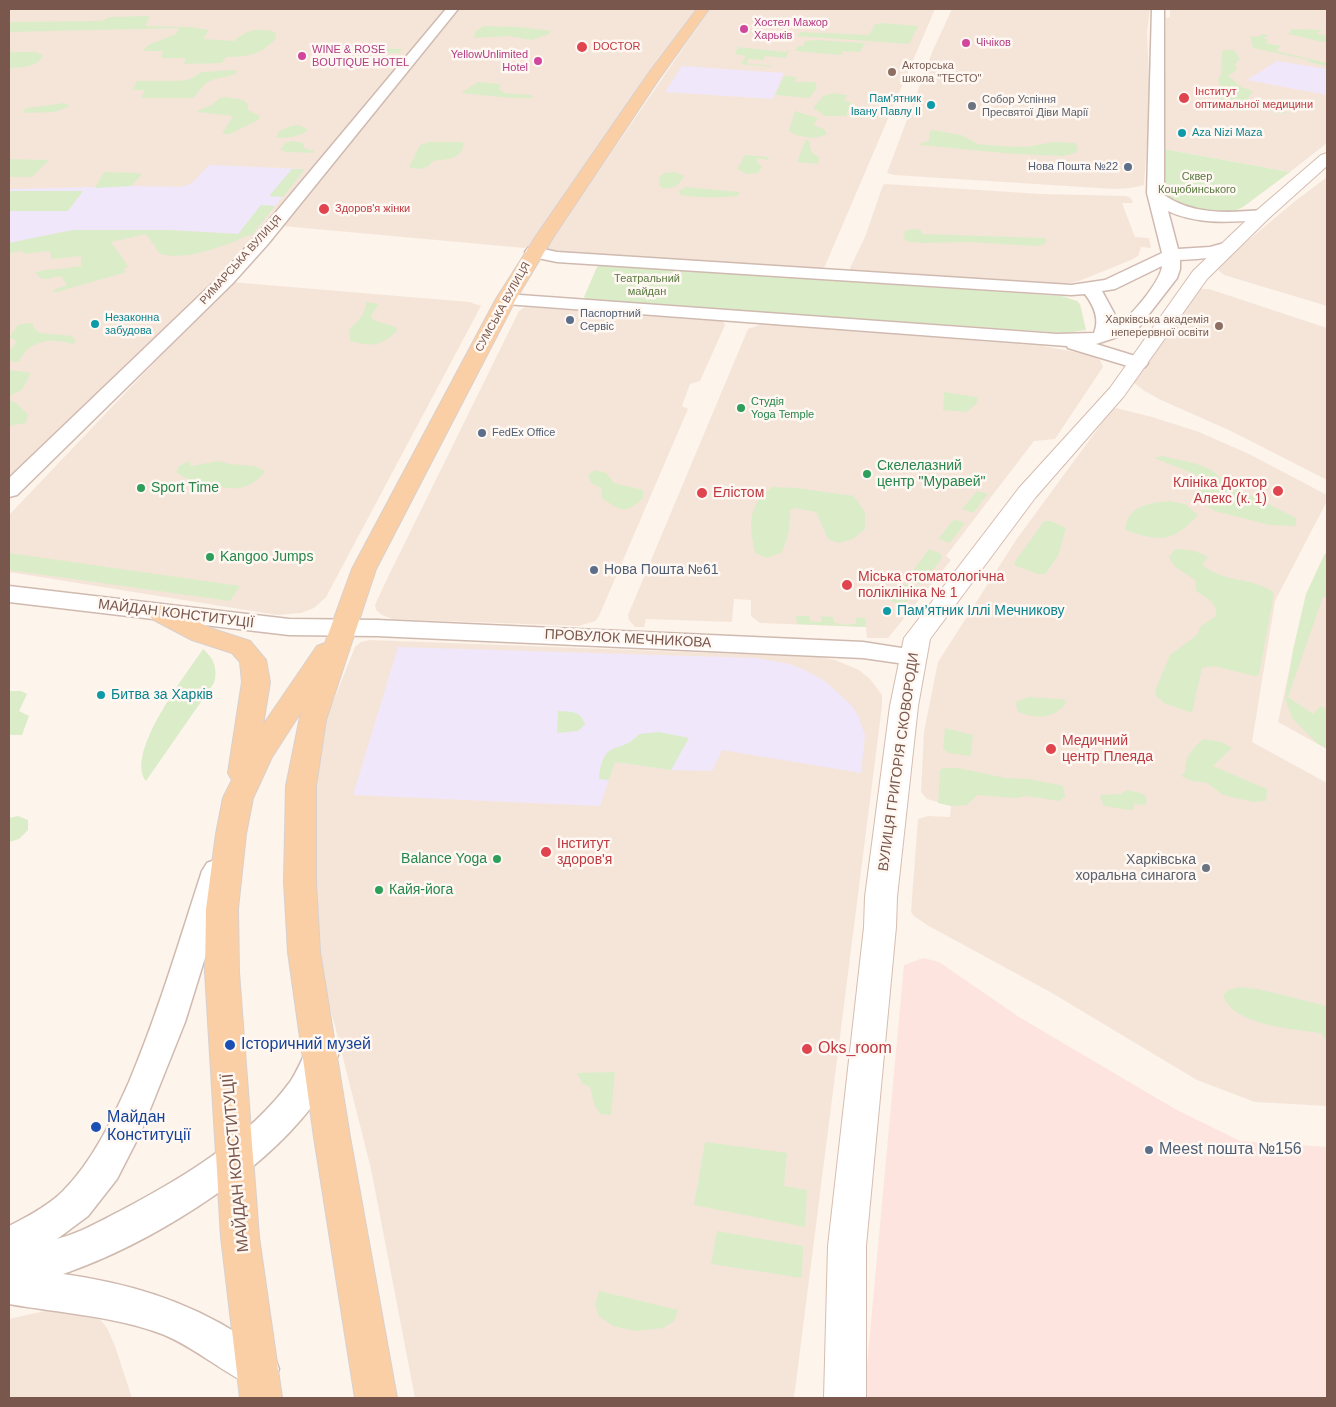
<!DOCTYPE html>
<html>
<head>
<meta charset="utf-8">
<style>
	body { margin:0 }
	#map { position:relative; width:1336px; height:1407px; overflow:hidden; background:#fdf4eb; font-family:Arial,sans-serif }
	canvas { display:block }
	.frame { position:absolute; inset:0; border:10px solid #79574d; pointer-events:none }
</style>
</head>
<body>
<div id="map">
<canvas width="1336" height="1407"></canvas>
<div class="frame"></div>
</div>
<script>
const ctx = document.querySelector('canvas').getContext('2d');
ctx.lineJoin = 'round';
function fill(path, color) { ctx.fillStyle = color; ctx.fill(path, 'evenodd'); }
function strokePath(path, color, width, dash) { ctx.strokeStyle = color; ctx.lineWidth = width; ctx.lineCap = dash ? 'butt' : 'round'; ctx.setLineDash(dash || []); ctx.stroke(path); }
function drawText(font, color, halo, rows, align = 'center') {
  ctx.font = font + ' Arial,sans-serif'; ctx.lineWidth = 5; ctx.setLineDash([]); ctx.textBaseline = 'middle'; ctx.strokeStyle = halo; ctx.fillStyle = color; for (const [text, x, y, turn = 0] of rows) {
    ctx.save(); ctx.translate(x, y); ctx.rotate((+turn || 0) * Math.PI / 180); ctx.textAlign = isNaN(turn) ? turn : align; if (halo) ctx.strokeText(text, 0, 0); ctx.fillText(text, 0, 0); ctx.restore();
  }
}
const residential = new Path2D(`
	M9,9H449L218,282L9,481Z
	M460,9H696L529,246L524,248L282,226Z
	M710,9H935L825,266L820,270L551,252L545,249Z
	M952,9H1150L1147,32L1150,103L1144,185L1131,188L1114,189L894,175L887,173L933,50Z
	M1170,9H1327V143L1290,172L1164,149L1166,18L1170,17Z
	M1327,177V306L1224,275L1218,270L1220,264L1294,202Z
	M886,184L1041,194L1126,196L1131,198L1133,203H1122L1135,237L1149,238L1151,248L1141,247L1138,256L1131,260L1079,281L1065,284L860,273L852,271L850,268L865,237L883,185Z
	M231,282L469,302L481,306L326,597L314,608L301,613L277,615L9,572V515Z
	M1200,289H1209L1327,328V480L1231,431L1159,399L1143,390L1133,382Z
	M525,307L719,321H723L725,325L700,381L690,384L682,406L688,409L599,616L595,621L579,626L392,619L382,615L376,610L375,605L387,579L519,311Z
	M763,324L1043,346L1091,355L1100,360L1103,367L1055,439L1034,441L946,556L951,560L888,638H867L866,627L760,623L751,616V600L734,599L732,622L646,619L644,627H635L629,620L628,615L748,329Z
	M1116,408L1152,417L1199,432L1249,454L1327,495V501L1275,601L1252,742L1327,783V1106L1255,1102L1197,1080L1052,993L927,925L914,916L911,912L918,819L928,816L950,817L951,806L927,799L921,792L924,732L938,662L1016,540L1110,412Z
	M1327,556V749L1278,722L1297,634Z
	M370,640L820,657L835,660L859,670L870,679L882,695V706L794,1398H415L371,1169L334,1022L309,939L306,899L321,732L355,647L361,642Z
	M58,1308L98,1317L107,1328L115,1346L132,1398H9V1319Z`);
const commercial = new Path2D(`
	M923,958L939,962L1019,1017L1175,1109L1240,1141L1327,1147V1398H864L904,965Z`);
const education = new Path2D(`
	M1277,61L1327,69V95L1247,80Z
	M682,66L784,73L773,99L665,92Z
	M209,165L305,169L252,235L169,230H91L67,231L9,243V189L131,186L180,187L191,184Z
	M398,647L756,658L789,664L805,670L826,682L851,705L858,715L865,735L861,773L722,750L712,771L671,770L615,762L600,806L353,795Z`);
const green = new Path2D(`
	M150,16L145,26L189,27L209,30L203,39L234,41C245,30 260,27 275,32L276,38C261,55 248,57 226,57L222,63L184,64L186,58H161L163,51H143L148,45L176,34L179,28L9,32V22L96,21L104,20L109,17Z
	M882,23L918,26L909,44L797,36L800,32L869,35L875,24Z
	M483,26L520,27L551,31L549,34L532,40L509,36L474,38L475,32Z
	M1292,29L1323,30L1316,33L1327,36V43L1288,34Z
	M1263,34L1269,35L1263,38L1269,40L1265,43L1281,46L1276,51L1327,63V66L1308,62L1309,60L1253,48L1250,36L1257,37Z
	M816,40L865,43L860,52L843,51L841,55L795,51L798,46H803L805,41Z
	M324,47L402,49L399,53L321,51Z
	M738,47L785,52L789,50L786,58L765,56L763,60L749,59L746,63L772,66L771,67L741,64L746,56L735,54Z
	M1226,50H1234L1240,59L1235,64L1237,70L1228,76C1233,79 1237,84 1241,87C1246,89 1249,88 1253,92L1248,98L1256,105L1288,113C1279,115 1269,109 1260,109C1246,110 1232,114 1220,104L1219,101L1222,95L1218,79L1221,75L1222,51Z
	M9,52H37L43,56C37,68 21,67 9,68Z
	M236,70L237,72C229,79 219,76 210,81C204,83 198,93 193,98H141L145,90H132L137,81H179L190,79L202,72Z
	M784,76L797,77L795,82H815L817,88L809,98L775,95Z
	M478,82L501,84L499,89L505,93L532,95V98H511L461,93Z
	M834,93L851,96H847L844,101L851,102L846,116H825L813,108L823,96Z
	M226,97L243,100L248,104V110L260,116L258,120L230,134H222L233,116L198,112L199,110L212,105L220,98Z
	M64,103L70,106L55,112L23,113L24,109L28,108Z
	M795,111L818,118L813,125L824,129L827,134C816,140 799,138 789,131Z
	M299,125L308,130C301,136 284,140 276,137L279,131L291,126Z
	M932,130L961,135L978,144L1000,146L1025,147L1054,142L1075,143L1078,148L1077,152L1064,156L1014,154L920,145L918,144L929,141V133Z
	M806,139L810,143C810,151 812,154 819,157L818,164L797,162Z
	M292,141L303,143L304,148L314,151V153L286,152L280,150L285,143Z
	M429,142H460L464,143C461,160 448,159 433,161C427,170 419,170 409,167L420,145Z
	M1164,149L1290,172L1243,207L1233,212L1203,213L1164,197Z
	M745,155L769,157L768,160L757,158V162L762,167L758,173L747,174L737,169Z
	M9,159L49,160L32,177H9Z
	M292,169H305L283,197L269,196Z
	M104,172L137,173L142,174L131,186L95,188Z
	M675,172L684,176C678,186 675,189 662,188L659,185L660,176L665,173Z
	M686,187L740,192L737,196C718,198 698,198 680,195L679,191Z
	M9,191H83L68,211H9Z
	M261,205L275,206L252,235C245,235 240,239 234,242C210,250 186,260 160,254L146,234L111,242L128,266L123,270L127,272L53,293L55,289L67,285L61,276L46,279L40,278L35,272L52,269V270L81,266V256L53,259H51L50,251L23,254V251L9,253V243L73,230H169L238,234Z
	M911,229L921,230L922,234L1045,238L1047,241L1043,245L1036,246L968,242L921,243L906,241L903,237L905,231Z
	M600,265L1062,296L1077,301L1080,304L1086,330L1066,333L588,300L584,297L597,267Z
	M366,302L379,304L371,316L373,320L396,327L397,331C379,348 372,346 350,341L349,329C358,322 366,313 366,302Z
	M30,323L34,324L33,327L39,333L72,336L76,342L72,344C52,337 28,340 19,362L10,361L9,351L17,342L10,337C11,334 16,327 18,325Z
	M12,370L31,373L22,390L9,396V372Z
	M944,392L977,397L978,402L967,412L943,410Z
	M9,400L16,403L28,414L26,423L9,426Z
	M1163,456C1183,462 1212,463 1222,481L1296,518V526L1270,525L1215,511L1207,506L1197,489L1200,485L1199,476L1154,458Z
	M189,461L191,466L219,461L229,464L255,466L265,471C261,479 249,486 240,488C227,490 184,481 176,472L179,466Z
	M595,470L606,473L614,483L643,490V498C626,515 620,511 602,498L601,488L591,483L588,475Z
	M772,487L797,488L854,496L865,512V529L853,539L838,543L828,539L816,512L795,508L790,510C790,526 789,538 781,553L767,558L755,553C749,525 747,505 772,487Z
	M977,491L988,494L973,513L962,509Z
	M1169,501L1185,504L1198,515C1172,543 1160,542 1125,530C1128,505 1149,503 1169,501Z
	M954,519L965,523L950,543L938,539Z
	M1044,521H1051L1066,528L1058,556L1045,574H1038L1016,566L1014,563Z
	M929,549L941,554L942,558L922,584L905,582Z
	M1175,549C1188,549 1197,551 1208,557L1202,564C1220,583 1256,577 1274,593L1259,675L1254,676L1214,666L1202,668L1192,713L1164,703L1156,696V688L1170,655L1197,635L1201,626L1216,616C1218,603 1206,598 1196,591L1195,580L1174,566L1169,557Z
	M9,553L240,586L230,601L9,570Z
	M1325,553L1327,555V597H1323L1288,697L1313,714L1321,706L1327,710V749L1318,744L1292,718L1285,699L1293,650L1306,594Z
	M903,584L920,586L903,606L889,600Z
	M796,616H809L810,621L822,622L821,616L833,617L834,622C840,625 849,626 856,623V618H865L866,627L797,624Z
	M203,649C214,658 218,669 214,683L146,781C124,754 187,673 203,649Z
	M9,691H21L27,694L19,711L29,716L22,735H9Z
	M1028,697L1062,699L1067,702C1055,719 1035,720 1017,711L1016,702Z
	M558,711C571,712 580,710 585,724L578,731L557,733Z
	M945,728L973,735L971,756L948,753L943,748Z
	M659,732L689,738L671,770L615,762L609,780L599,779C604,735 619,757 639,734Z
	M1203,739L1221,742L1232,748L1213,766L1267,789L1266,801L1253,802L1223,795L1207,783L1192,781L1181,776L1185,772C1184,757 1193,748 1203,739Z
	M943,768H958L1006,778L1030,779L1063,786L1065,797L1059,801L1026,796L1015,798L977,795L967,805L951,806L938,803L940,770Z
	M1127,790L1144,794L1147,800L1145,805L1134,804V810H1130L1104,806L1100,797L1101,795L1121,794Z
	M18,816L28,820V830L19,839L9,842V818Z
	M1240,987L1258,989L1327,1006V1041L1321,1033C1293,1029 1235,1026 1223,996L1228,990Z
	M615,1072L611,1115L600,1114L594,1104L590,1087L583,1084L577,1073Z
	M705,1142L787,1153L784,1186L807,1190L805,1227L694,1205Z
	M717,1231L803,1246L802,1278L711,1264Z
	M599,1291L678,1310L674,1321L663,1328L636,1331L613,1326L599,1316L595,1304Z`);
const tertiary = new Path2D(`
	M446,9H458L268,244L233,283L17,495L9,497V478L221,275L256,236Z
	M1152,9H1164V195C1193,215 1227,213 1262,210L1268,212L1270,215L1268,218L1262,220C1231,222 1197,225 1168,211L1178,249L1210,247L1228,242L1234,243L1237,247C1229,259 1193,259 1180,260V269L1177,278L1136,331L1096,344L1145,359L1148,363L1145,367L1138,369L1131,367L1068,348L1067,346L506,304L500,303L497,299L500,295L506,294L1057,334L1094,333C1100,319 1094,306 1085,294L1071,295L557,262L528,256L525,252L528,248L534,247L557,252L1071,285L1105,280L1162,253L1147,193ZM1162,266C1161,281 1129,320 1115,326L1114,313L1102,291L1115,289Z
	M9,586L289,619L377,620L863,642L921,651L925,657L921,663L912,665L863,658L377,636L289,635L9,602Z
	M217,859L227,863L232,871L185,1022L141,1132L117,1179L88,1216L57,1239C79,1233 99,1222 120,1211C181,1179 248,1139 290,1082C298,1070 303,1057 309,1045L321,1040L333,1045L338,1055C330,1072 323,1091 312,1106C258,1177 148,1245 63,1274C127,1283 185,1300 240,1335C249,1340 267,1348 273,1355C276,1358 277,1365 279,1369L273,1383L259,1389C225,1375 197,1348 162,1334C114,1316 60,1313 9,1304V1226C27,1217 48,1206 63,1191C93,1161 112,1120 129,1082C158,1013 179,942 202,871L207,863Z`);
const secondary = new Path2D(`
	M1327,153V166L1268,219L1207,279L1124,396L1035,498L930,639L918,706L897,897L896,927L866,1246V1398H824L828,1246L864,927L865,897L890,706L904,638L1019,488L1110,388L1193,271L1256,211L1321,155Z`);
const primary = new Path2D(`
	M697,9H709L659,79L554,236L516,299L376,569L326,720L316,786V882L320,952L350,1137L397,1398H355L314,1137L288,952L284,882L286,786L301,712L272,757L253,798L246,834L238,909L239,972L259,1237L282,1398H240L221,1237L205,972L206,909L216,834L223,798L232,780L228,773L242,682L240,662L232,653L192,640L152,619L148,613L152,607L161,605L170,607L210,628L250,641L266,660L270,682L263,725L317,646L325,643L352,569L496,299L536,236L648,74Z`);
const markers = [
	[744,29,5,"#d1479c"],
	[966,43,5,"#d1479c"],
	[582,47,6,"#e0444e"],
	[302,56,5,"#d1479c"],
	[538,61,5,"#d1479c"],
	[892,72,5,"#8d6e63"],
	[1184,98,6,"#e0444e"],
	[931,105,5,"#0f9aa8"],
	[972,106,5,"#6b7280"],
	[1182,133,5,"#0f9aa8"],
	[1128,167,5,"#5c6f8a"],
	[324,209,6,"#e0444e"],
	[570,320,5,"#5c6f8a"],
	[95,324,5,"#0f9aa8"],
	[1219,326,5,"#8d6e63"],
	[741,408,5,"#2e9e5b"],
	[482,433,5,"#5c6f8a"],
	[867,474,5,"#2e9e5b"],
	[141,488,5,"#2e9e5b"],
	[1278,491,6,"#e0444e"],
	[702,493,6,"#e0444e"],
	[210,557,5,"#2e9e5b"],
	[594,570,5,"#5c6f8a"],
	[847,585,6,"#e0444e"],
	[887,611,5,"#0f9aa8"],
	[101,695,5,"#0f9aa8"],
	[1051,749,6,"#e0444e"],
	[546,852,6,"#e0444e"],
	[497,859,5,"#2e9e5b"],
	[1206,868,5,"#6b7280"],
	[379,890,5,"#2e9e5b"],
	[230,1045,6,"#1a4fb4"],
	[807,1049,6,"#e0444e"],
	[96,1127,6,"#1a4fb4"],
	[1149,1150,5,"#5c6f8a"]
];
const farHotelnames = [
	["Хостел Мажор",754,23],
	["Харьків",754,36],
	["Чічіков",976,43],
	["WINE & ROSE",312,50],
	["BOUTIQUE HOTEL",312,63],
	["YellowUnlimited",528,55,"right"],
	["Hotel",528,68,"right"]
];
const farHealthnames = [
	["DOCTOR",593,47],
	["Інститут",1195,92],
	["оптимальної медицини",1195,105],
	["Здоров'я жінки",335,209]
];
const farEducationnames = [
	["Акторська",902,66],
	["школа \"ТЕСТО\"",902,79],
	["Харківська академія",1209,320,"right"],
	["неперервної освіти",1209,333,"right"]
];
const farCulturenames = [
	["Пам'ятник",921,99,"right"],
	["Івану Павлу II",921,112,"right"],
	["Aza Nizi Maza",1192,133],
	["Незаконна",105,318],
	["забудова",105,331]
];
const farWorshipnames = [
	["Собор Успіння",982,100],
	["Пресвятої Діви Марії",982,113]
];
const farServicenames = [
	["Нова Пошта №22",1118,167,"right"],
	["Паспортний",580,314],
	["Сервіс",580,327],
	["FedEx Office",492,433]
];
const farParknames = [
	["Сквер",1197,177],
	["Коцюбинського",1197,190],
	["Театральний",647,279],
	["майдан",647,292]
];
const farStreetnames = [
	["РИМАРСЬКА ВУЛИЦЯ",241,260,-48],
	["СУМСЬКА ВУЛИЦЯ",503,307,-61]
];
const farLeisurenames = [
	["Студiя",751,402],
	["Yoga Temple",751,415]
];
const leisureNames = [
	["Скелелазний",877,466],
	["центр \"Муравей\"",877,482],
	["Sport Time",151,488],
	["Kangoo Jumps",220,557],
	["Balance Yoga",487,859,"right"],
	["Кайя-йога",389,890]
];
const healthNames = [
	["Клініка Доктор",1267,483,"right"],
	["Алекс (к. 1)",1267,499,"right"],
	["Елістом",713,493],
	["Міська стоматологічна",858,577],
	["поліклініка № 1",858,593],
	["Медичний",1062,741],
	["центр Плеяда",1062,757],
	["Інститут",557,844],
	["здоров'я",557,860]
];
const serviceNames = [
	["Нова Пошта №61",604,570]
];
const cultureNames = [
	["Пам’ятник Іллі Мечникову",897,611],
	["Битва за Харків",111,695]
];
const streetNames = [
	["МАЙДАН КОНСТИТУЦІЇ",176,614,7],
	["ПРОВУЛОК МЕЧНИКОВА",628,639,3],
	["ВУЛИЦЯ ГРИГОРІЯ СКОВОРОДИ",899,762,-82]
];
const worshipNames = [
	["Харківська",1196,860],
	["хоральна синагога",1196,876]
];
const nearTransitnames = [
	["Історичний музей",241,1045],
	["Майдан",107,1118],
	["Конституції",107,1136]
];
const nearHealthnames = [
	["Oks_room",818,1049]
];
const nearServicenames = [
	["Meest пошта №156",1159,1150]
];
const nearStreetnames = [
	["МАЙДАН КОНСТИТУЦІЇ",236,1163,-95]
];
fill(residential, '#f5e5d9');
fill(commercial, '#fde4df');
fill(education, '#f1e7fa');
fill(green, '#dbecc9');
strokePath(tertiary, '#d0bab0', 3);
strokePath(secondary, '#d6bcb0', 2);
strokePath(primary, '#d9d0cd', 2);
fill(tertiary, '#fff');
fill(secondary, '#fff');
fill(primary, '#fbcfa5');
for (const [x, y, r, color] of markers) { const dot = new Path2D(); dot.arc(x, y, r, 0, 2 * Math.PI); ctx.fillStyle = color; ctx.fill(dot); strokePath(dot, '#fff8f2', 2); }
drawText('11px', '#b23c85', '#fff8f2', farHotelnames, 'left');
drawText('11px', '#be3a42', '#fff8f2', farHealthnames, 'left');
drawText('11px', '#785e54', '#fff8f2', farEducationnames, 'left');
drawText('11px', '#0d838f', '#fff8f2', farCulturenames, 'left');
drawText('11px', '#5b616d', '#fff8f2', farWorshipnames, 'left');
drawText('11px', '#4e5e75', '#fff8f2', farServicenames, 'left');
drawText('11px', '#597941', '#fff8f2', farParknames);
drawText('11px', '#79574d', '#fff8f2', farStreetnames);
drawText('11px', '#27864d', '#fff8f2', farLeisurenames, 'left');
drawText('14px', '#27864d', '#fff8f2', leisureNames, 'left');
drawText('14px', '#be3a42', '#fff8f2', healthNames, 'left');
drawText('14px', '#4e5e75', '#fff8f2', serviceNames, 'left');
drawText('14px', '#0d838f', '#fff8f2', cultureNames, 'left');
drawText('14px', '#79574d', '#fff8f2', streetNames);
drawText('14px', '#5b616d', '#fff8f2', worshipNames, 'right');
drawText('16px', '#164399', '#fff8f2', nearTransitnames, 'left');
drawText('16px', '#be3a42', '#fff8f2', nearHealthnames, 'left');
drawText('16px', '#4e5e75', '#fff8f2', nearServicenames, 'left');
drawText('16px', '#79574d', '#fff8f2', nearStreetnames);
</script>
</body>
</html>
